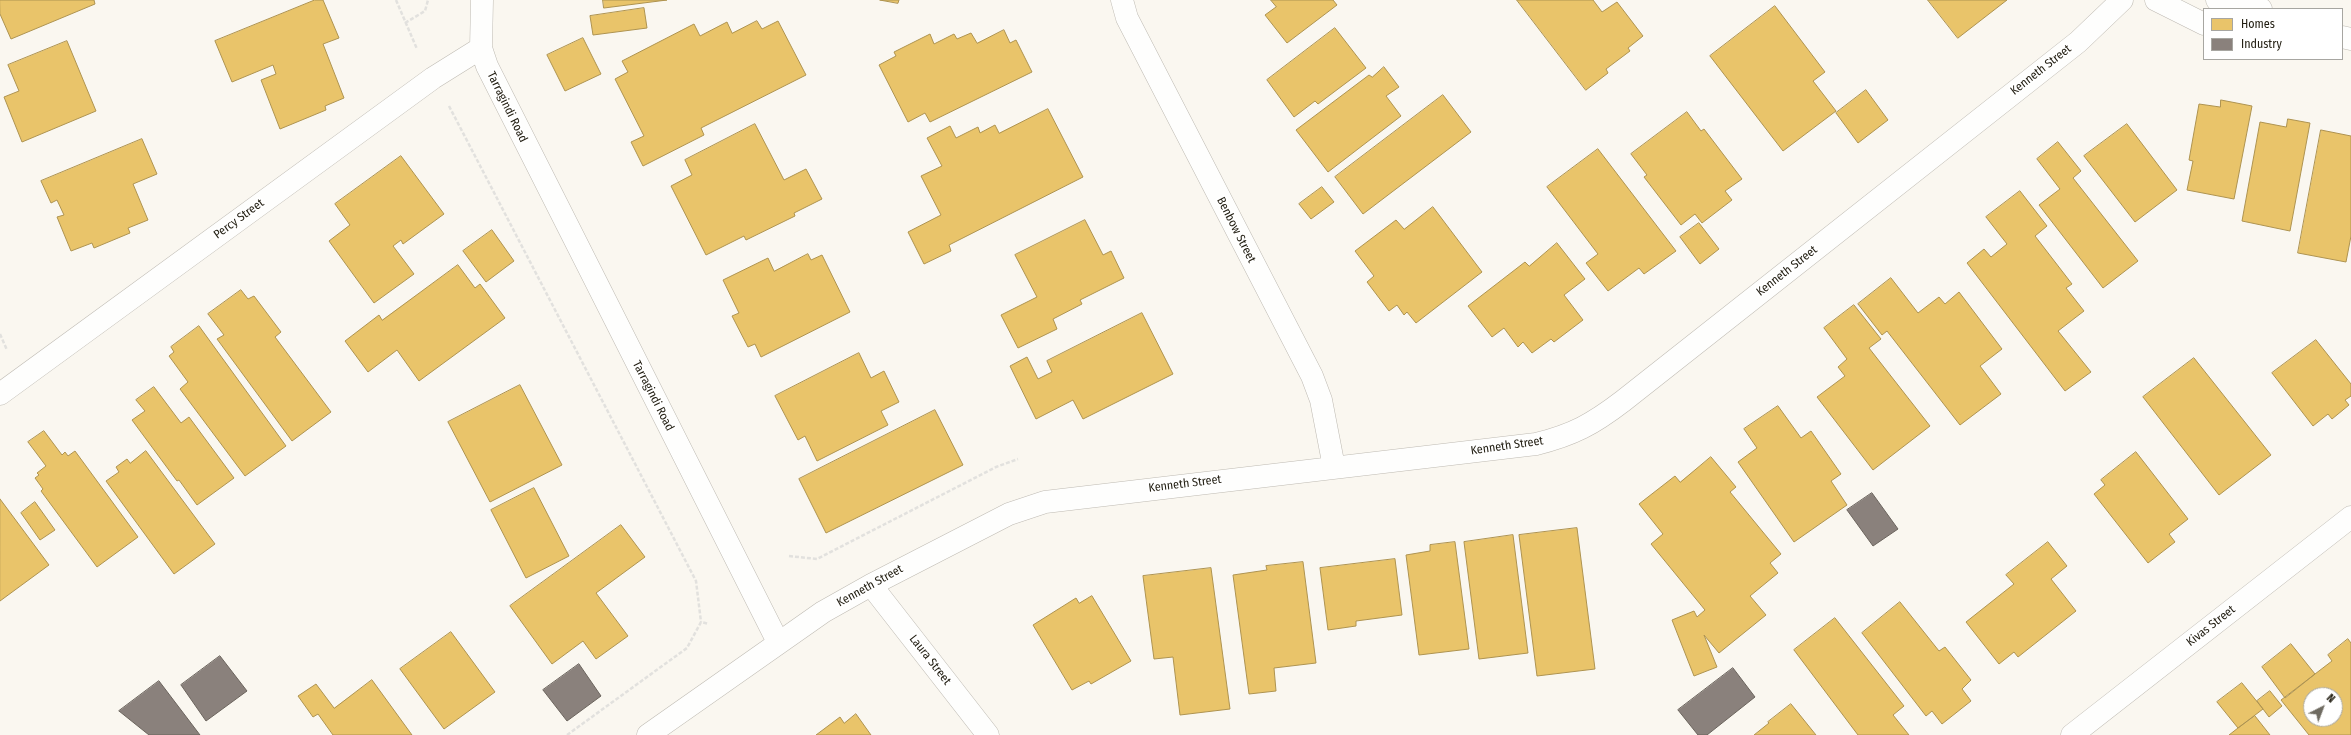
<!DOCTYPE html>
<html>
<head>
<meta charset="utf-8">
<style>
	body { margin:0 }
	#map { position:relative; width:2351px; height:735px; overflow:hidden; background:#faf7f0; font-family:"Fira Sans Condensed",sans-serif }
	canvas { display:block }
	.legend { position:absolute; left:2203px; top:8px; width:140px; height:52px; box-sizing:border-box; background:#fff; border:1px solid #a7a6a1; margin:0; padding:5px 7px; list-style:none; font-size:12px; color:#242014 }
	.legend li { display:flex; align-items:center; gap:8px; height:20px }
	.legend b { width:20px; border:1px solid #a7a6a1 }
	.north { position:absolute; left:2303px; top:687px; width:40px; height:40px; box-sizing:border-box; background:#fff; border:1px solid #a7a6a1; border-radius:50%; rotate:42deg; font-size:11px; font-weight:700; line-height:16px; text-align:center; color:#242014 }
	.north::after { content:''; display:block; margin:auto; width:14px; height:18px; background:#6f6b61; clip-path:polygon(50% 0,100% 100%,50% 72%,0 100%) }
</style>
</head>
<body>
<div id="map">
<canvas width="2351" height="735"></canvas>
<ul class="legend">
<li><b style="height:11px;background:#e9c46a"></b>Homes</li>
<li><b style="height:11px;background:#8a817c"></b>Industry</li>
</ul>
<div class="north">N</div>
</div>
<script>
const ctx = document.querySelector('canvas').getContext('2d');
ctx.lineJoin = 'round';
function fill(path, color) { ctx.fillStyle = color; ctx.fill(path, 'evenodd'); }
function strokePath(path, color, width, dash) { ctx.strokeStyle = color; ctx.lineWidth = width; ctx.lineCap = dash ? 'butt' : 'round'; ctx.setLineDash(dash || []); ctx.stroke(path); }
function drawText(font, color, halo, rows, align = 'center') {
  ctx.font = font + ' "Fira Sans Condensed",sans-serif'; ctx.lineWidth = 4; ctx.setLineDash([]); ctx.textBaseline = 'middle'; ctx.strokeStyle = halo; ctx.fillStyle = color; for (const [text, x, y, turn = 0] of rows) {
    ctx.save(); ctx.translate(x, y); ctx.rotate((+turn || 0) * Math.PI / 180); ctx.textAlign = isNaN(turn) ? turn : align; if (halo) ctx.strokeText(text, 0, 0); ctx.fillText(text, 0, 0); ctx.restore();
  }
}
const homes = new Path2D(`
	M0,0H94L95,4L11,39L0,14Z
	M315,0H323L339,38L323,44L344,98L325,106L326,110L280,129L261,80L276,74L273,65L232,82L215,41Z
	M603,0H667L604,8Z
	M880,0H899L898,3Z
	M1271,0H1333L1337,5L1287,43L1265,15L1276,7Z
	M1517,0H1593L1602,12L1617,2L1643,36L1628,48L1630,51L1606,69L1608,73L1586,90Z
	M1928,0H2007L1958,38Z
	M1775,6L1825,72L1813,81L1836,111L1783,151L1710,56Z
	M644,8L647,28L593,35L590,16Z
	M757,21L762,29L778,21L806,75L701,128L704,135L643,166L631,142L644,136L615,79L628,72L622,61L694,24L700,36L727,22L732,33Z
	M1335,28L1366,68L1318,104L1315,101L1294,117L1267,80Z
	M1004,30L1010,43L1016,40L1032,72L930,122L925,113L908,122L879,65L896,56L894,52L930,34L934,44L954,34L957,39L971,33L977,43Z
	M583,38L601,74L565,91L547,55Z
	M67,41L96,111L22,142L4,97L19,91L8,65Z
	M1384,67L1399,87L1386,96L1401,116L1328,172L1296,130L1369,75L1372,77Z
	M1866,90L1888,120L1858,143L1836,113Z
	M1443,95L1471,132L1363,214L1335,177Z
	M2221,100L2252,106L2234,199L2187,190L2193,161L2189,160L2199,104L2220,107Z
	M1048,109L1083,177L949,245L951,251L924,264L908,232L941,215L921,176L942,166L927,138L950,126L956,138L978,127L980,133L995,125L999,133Z
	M1687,112L1701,131L1704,129L1742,179L1725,191L1732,200L1702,223L1695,214L1681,225L1644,177L1647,175L1631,154Z
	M2288,119L2310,123L2290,231L2242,221L2260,122L2286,127Z
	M755,124L784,180L806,169L822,199L794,213L795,216L746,240L744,236L706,255L671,186L692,175L685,160Z
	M2127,124L2177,190L2135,222L2084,156Z
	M2321,130L2351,136V236L2346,262L2298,253Z
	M142,139L157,174L133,184L148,220L128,228L130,233L94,248L92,243L71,251L57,217L64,215L57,200L51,203L41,181Z
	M2058,142L2081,171L2073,178L2138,261L2103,288L2039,205L2060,189L2037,159Z
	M1598,149L1676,251L1644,274L1639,268L1608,291L1586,263L1598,254L1547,187Z
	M401,156L444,214L403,244L401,240L393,246L414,274L374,303L329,241L350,225L335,204Z
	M1322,187L1334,202L1311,219L1299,204Z
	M2020,191L2047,226L2035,236L2072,284L2066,288L2084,311L2058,331L2091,372L2065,391L1967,263L1984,249L1991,257L2007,244L1986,217Z
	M1433,207L1482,272L1416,323L1407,312L1404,315L1397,305L1389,311L1367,282L1374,276L1355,251L1396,220L1404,229Z
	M1085,220L1103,255L1111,251L1124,278L1080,300L1082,304L1053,319L1057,329L1018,348L1001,315L1037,297L1015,255Z
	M1699,223L1719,249L1700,264L1680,237Z
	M492,230L514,261L486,282L463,251Z
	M1557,243L1585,279L1564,295L1583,320L1554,342L1551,339L1532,353L1523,342L1518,347L1504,328L1492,337L1468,306L1525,262L1529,266Z
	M808,254L811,260L822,255L850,312L761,357L755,344L748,347L732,316L739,313L723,280L768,258L774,271Z
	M458,265L475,288L480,284L505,318L419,381L397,350L368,372L345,341L379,315L382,320Z
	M1891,278L1918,313L1939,297L1945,304L1959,292L2002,349L1980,366L2001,394L1960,425L1887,331L1882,335L1858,304Z
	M241,290L248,299L254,296L281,332L275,337L331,412L292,441L217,339L224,335L208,314Z
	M1854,305L1881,339L1869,348L1930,426L1873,470L1817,397L1845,376L1838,367L1847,359L1824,328Z
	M1142,313L1173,374L1083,419L1073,400L1036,419L1010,366L1027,357L1038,379L1052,372L1047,361Z
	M199,326L286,446L245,476L180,389L188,382L169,356L174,352L171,347Z
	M2316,340L2351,384V396L2345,400L2349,405L2332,419L2328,414L2313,426L2272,373Z
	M859,353L871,378L884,371L899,402L881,411L888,425L817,461L805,436L798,440L775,396Z
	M2194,358L2271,455L2219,495L2143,397Z
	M520,385L562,465L490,502L448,422Z
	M154,387L181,423L189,417L234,478L197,505L179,480L177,481L132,420L145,411L136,400Z
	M1778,406L1801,438L1811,431L1841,474L1831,481L1847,505L1794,542L1738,462L1757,448L1744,429Z
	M935,410L963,465L826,533L799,479Z
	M44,431L62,455L65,452L68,456L75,451L138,537L97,567L41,491L43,489L35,478L39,475L37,473L46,466L28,442Z
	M146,451L215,544L174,574L106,481L119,472L116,467L127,459L130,463Z
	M2136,452L2188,519L2169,534L2175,542L2148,563L2094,494L2105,485L2101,480Z
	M1711,457L1736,487L1730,492L1781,554L1770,563L1778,573L1750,596L1766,615L1719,653L1704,635L1717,667L1694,676L1672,620L1694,611L1697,617L1705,610L1651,544L1663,534L1639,504L1675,476L1680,482Z
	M534,488L569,556L526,578L491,510Z
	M0,499L49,565L0,601Z
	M35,502L55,530L40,540L21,513Z
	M621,525L645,557L596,593L628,636L596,659L583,641L552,664L510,606Z
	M1577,528L1595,669L1537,676L1519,535Z
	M1513,535L1528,653L1479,659L1464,542Z
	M1455,542L1469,649L1419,655L1406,555L1430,551V545Z
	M2048,542L2067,566L2051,579L2076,611L2018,657L2014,652L1999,664L1966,622L2014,584L2006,575Z
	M1395,559L1402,615L1356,621V626L1328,630L1320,568Z
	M1303,562L1316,663L1274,668L1276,691L1249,694L1233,575L1267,570L1266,566Z
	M1211,568L1230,709L1180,715L1173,657L1154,659L1143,576Z
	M1092,596L1131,661L1091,684L1089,681L1072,690L1033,625L1076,598L1079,603Z
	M1900,602L1939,651L1945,647L1971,680L1962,689L1971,701L1942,724L1932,711L1926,716L1862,633Z
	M1835,618L1904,706L1893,715L1909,735H1858L1794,650Z
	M451,632L495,692L444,729L400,669Z
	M2348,639L2351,643V735H2309L2281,700L2332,661L2328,655ZM2311,695H2335V719H2311Z
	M2291,644L2315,674L2285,698L2262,667Z
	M372,680L412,735H333L318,714L313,717L298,696L316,684L334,708Z
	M2242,683L2263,709L2238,728L2217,702Z
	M2270,691L2282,706L2269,717L2257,701Z
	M1791,704L1816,735H1754L1769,723L1768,722Z
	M856,714L871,735H816L840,717L844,723Z
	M2255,716L2270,735H2229L2238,728Z`);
const industry = new Path2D(`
	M1872,493L1898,529L1873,546L1847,510Z
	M220,656L247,691L206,721L181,685Z
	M579,664L601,696L567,721L543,690Z
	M1733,668L1755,697L1707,735H1698L1678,710Z
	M159,681L200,735H149L119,711Z`);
const path = new Path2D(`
	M396,0L417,49
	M405,23L425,11L428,0
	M449,106L696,581L701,622
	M0,334L7,350
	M789,556L817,559L996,467L1018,459
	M567,735L687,648L701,622L709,624`);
const minor = new Path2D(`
	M482,0L481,48L487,66L778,642
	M1122,0L1127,18L1312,376L1321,400L1334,467
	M0,394L433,78L481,48
	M871,585L988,735
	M648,735L823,612L871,585L1009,514L1045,502L1536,444C1573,435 1593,424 1623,401L2078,42L2122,0
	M2072,735L2351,517`);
const tertiary = new Path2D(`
	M2156,0L2204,24
	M2217,0L2261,9
	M2342,37L2351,39`);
const streetNames = [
	["Kenneth Street",2041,70,-38],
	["Tarragindi Road",507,107,64],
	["Percy Street",239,219,-36],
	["Benbow Street",1236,230,63],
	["Kenneth Street",1787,271,-38],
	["Tarragindi Road",653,396,63],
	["Kenneth Street",1507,446,-8],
	["Kenneth Street",1185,484,-7],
	["Kenneth Street",870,586,-29],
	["Kivas Street",2211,626,-38],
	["Laura Street",930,660,52]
];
fill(homes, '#e9c46a');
strokePath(homes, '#ae9350', 1);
fill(industry, '#8a817c');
strokePath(industry, '#6b645d', 1);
strokePath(minor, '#bebab2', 23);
strokePath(tertiary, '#bebab2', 23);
strokePath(path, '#e2e1de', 2.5, [4, 2]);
strokePath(minor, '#fefefd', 22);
strokePath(tertiary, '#fefefd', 22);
drawText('12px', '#242014', '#fff', streetNames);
</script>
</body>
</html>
